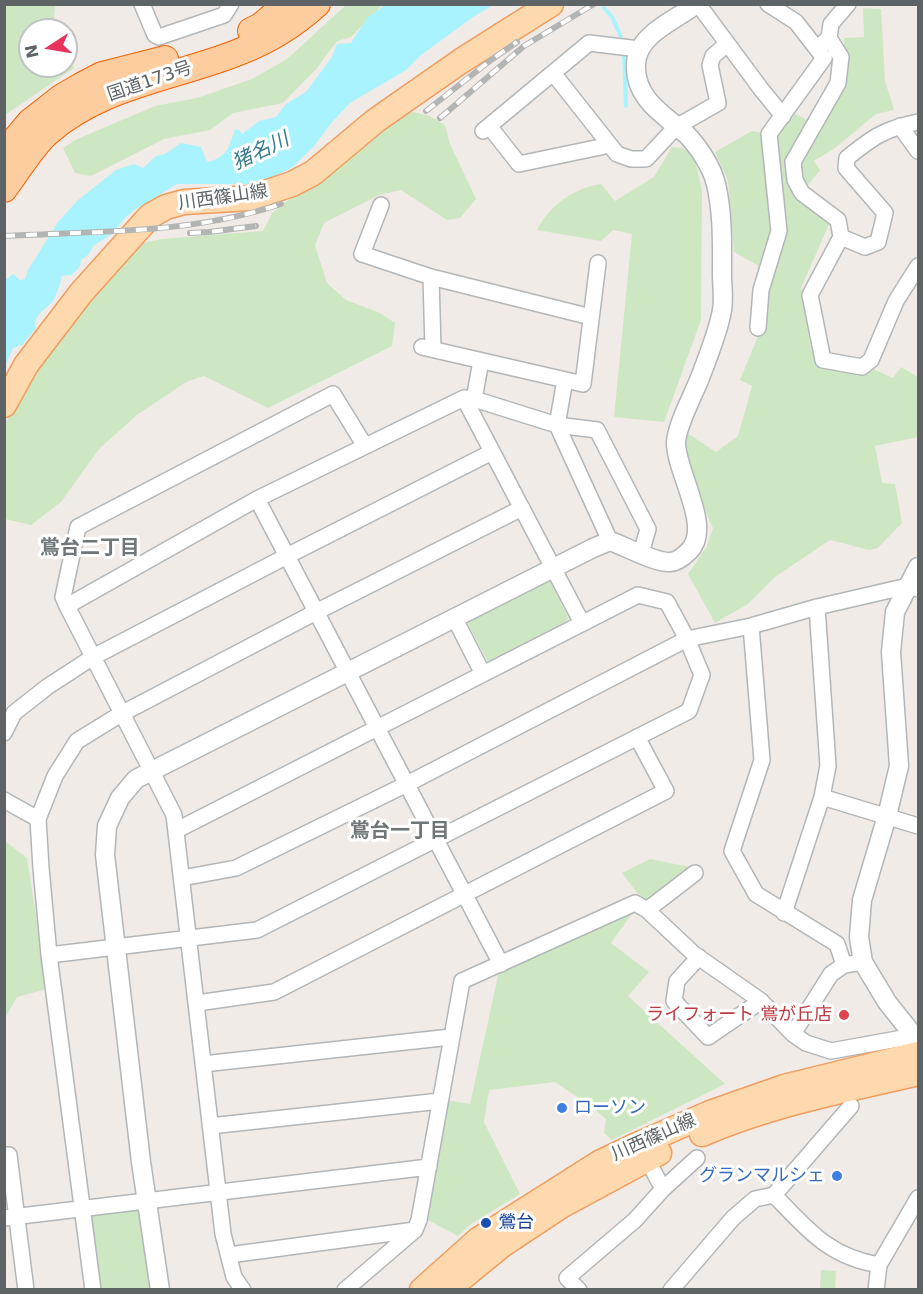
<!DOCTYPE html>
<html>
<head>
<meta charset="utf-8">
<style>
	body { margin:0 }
	#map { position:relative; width:923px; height:1294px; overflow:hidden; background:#f0ebe6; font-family:"DejaVu Sans",sans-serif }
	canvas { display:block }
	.frame { position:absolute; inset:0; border:6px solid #5e6466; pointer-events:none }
	.north { position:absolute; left:18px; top:18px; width:60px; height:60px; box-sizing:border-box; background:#fff; border:2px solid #bfc1c2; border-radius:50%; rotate:258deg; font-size:16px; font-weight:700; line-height:24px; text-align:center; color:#5e6466 }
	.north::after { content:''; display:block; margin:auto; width:21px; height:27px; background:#e8345c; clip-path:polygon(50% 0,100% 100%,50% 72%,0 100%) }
</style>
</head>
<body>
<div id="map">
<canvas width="923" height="1294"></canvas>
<div class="frame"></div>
<div class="north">N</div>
</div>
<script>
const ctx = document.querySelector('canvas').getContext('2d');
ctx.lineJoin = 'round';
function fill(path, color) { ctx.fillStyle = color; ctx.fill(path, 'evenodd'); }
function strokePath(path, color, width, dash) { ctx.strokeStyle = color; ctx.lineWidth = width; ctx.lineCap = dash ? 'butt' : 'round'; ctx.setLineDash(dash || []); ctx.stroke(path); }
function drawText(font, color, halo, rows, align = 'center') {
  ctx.font = font + ' "DejaVu Sans","Noto Sans JP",sans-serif'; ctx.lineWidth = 6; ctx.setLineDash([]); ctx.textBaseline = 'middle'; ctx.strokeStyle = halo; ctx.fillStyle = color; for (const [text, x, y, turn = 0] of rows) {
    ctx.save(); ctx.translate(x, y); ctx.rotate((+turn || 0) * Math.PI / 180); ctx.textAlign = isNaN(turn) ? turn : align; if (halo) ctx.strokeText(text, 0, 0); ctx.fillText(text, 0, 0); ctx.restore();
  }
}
const green = new Path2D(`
	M5,4L55,5L53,30H30V66H66V55L74,68L5,115Z
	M346,5H382L351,37L337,41L317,68L283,103L233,113L210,130L164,139L91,176L75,173L63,148L75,140L155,106L197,98L252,79L287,59Z
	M863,8L881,9L885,81L894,110L876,114L835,148L814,161L820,170L799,196L831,220L801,288L811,350L827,365L871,368L893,378L901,367L918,377V437L875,446L882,483L895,484L902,523L878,548L869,550L830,540L775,577L748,604L715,623L688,574L707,546L713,528L681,458L687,433L716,452L738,436L752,386L740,380L761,329L767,288L787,231L774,140L794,113L817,126L844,80V38L864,37Z
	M413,112L430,116L445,125L450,144L476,199L460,218L447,220L401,190L379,195L324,223L315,245L327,283L346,300L380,313L395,323L392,346L268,408L204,376L186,382L137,415L99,449L61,502L31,525L5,519V424L24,387L132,245L162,239L263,231L272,213L397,115Z
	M752,131L763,133L761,143L772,226L759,266L734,252L728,181L715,152Z
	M672,147L682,148L690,153L695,161L702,190L701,320L664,422L614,417L632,234L613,230L601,241L537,230C550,205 574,188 601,184L615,201L654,177Z
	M545,580L550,581L568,618L565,625L495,662L487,660L468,624L469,618Z
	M5,841L27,858L47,989L17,997L5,1018Z
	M650,859L690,867L644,902L622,873Z
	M623,912L631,915L611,943L649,972L628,996L725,1084L612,1140L604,1133L606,1119L588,1104L555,1082L489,1090L484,1122L520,1194L471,1224L458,1236L426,1219L447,1100L470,1104L499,971Z
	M147,1202L161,1289H93L81,1209Z
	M821,1270L836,1271L835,1289H820Z`);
const water = new Path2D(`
	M385,5H493L473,17L421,55L406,70L350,103L332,122L314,146L293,167L269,179L250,184H177L134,210L123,220L112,234L93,246L89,254L81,260L80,266L72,275L62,276C60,283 58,291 54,299C47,310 33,313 36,328L22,345L13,348L5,366V280L13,274L20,280L25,279L28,270L58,222L78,200L116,170L134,164L143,168L156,156L165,154L181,143L201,147L207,162C228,157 229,147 235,129L239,130L242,134L259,121L276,117L286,104L306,92L332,57L337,44L351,43L368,17Z`);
const stream = new Path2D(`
	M604,8L612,17L621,37
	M624,52L626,106`);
const minor = new Path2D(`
	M142,4L155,35L159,37L224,15L231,4
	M698,4L761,89L783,116
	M829,38L841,57L838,83L793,162L795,180L802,193L838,220L841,237L810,295L823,360L862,367L871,360L896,301L918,266
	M821,45L829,38L831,24L848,4
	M553,73L617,154L631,159H646L676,127L718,103L710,65L713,56L727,44
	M489,126L519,164L610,145
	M900,126L918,151
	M483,131L589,43L639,49
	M381,205L362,254L431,277L591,317
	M841,237L865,247L878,242L885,213L846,168L847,158C873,137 884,129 918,122
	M431,277L433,349
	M758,328L761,290L779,231L769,134L824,58L796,22L768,4
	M422,347L583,384L598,263
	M565,380L557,425L597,430L648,529L641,553
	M464,398L582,623
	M474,399L481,361
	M257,499L501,964
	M67,606L63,597L78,527L333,394L365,446
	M454,617L483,674
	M751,626L762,760L732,851L756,894L837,944L844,965L863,962
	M4,733L14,713L47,687L93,657L287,556L492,452
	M822,797L918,826
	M4,800L38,819
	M182,878L236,868L407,784L687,639L751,626L817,607L908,586L918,589
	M647,910L694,954L761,1001L793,1034L831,974L844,965
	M784,913L822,797L828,766L817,607
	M49,955L257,930L689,711L702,675L687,639L667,602L638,595L177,830
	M699,957L677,981L674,1001L708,1037L761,1001
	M197,1003L274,992L666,791L637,737
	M793,1034L806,1043L831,1051L914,1036
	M203,1064L451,1037
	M851,1106L774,1195C808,1230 829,1257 879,1265
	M210,1126L440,1101
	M4,1155H9L26,1290
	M663,1189L697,1158
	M4,1218L429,1167
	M229,1255L415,1230
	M93,1290L49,955L41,868L38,819L55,776L77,741L121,714L316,612L522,508
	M243,1290L234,1277L223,1234L174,815L67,606L257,499L464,398L474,399L557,425L610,541
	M345,1290L415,1230L419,1220L462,981L635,903L647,910L695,873
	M579,1290L567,1278L635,1220L663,1189L643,1152
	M671,1290L733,1218L755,1199L774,1195
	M876,1290L879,1265L918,1198`);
const tertiary = new Path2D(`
	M918,567L895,612L891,652L899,766L887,816L862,900L859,937L863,962L887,1002L914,1036L918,1045
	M160,1290L141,1162L105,855L107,826L120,798L136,779L593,548L610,541C625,546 655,563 670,562C677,562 684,556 689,551C713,528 676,472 676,443C676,426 695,392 701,375C708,357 719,329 722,310C724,299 722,286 722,274C722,244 723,214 716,184C712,167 698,146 686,134C663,114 634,98 636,64C637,36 671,22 691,8L694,4`);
const primary = new Path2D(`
	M4,405L26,365L81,293L150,216L166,207L184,202L250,198L292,184L313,173L375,121L461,61L551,4
	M702,1134C771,1104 846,1090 918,1073
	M422,1290L478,1240L601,1162L639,1144L710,1113L784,1087L918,1054
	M447,1290L502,1245L561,1206L659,1153`);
const trunk = new Path2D(`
	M251,31L261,26L287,4
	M4,153L30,122L62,97L81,86L102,75L165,59
	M4,189C16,173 32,147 46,134C100,85 174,78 239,52C268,41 294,25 317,4`);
const rail = new Path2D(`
	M426,111L491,60L517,42
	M440,118L524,46L594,4
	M190,233L209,232L256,226
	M4,236C98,231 192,234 281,204`);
const markers = [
	[844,1015,6,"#e0444e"],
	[562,1108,6,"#3f7fe0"],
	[837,1176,6,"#3f7fe0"],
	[486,1223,6,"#1a4fb4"]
];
const streetNames = [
	["国道173号",150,82,-19],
	["川西篠山線",223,198,-8],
	["川西篠山線",654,1138,-24]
];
const healthNames = [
	["ライフォート 鴬が丘店",832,1015]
];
const shopNames = [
	["ローソン",574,1108],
	["グランマルシェ",825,1176,"right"]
];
const transitNames = [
	["鶯台",498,1223]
];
const waterNames = [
	["猪名川",261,152,-26]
];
const neighbourhoodNames = [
	["鴬台二丁目",90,549],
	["鴬台一丁目",400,832]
];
fill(green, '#cee7c3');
fill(water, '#a8f3fe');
strokePath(stream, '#a8f3fe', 4);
strokePath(minor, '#b2b6b8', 18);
strokePath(tertiary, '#b2b6b8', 21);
strokePath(primary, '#f09c5f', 27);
strokePath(trunk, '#f46002', 28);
strokePath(minor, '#fff', 15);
strokePath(tertiary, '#fff', 18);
strokePath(primary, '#fed9ad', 24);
strokePath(trunk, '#fdcd9f', 26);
strokePath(rail, '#b3b4b4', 6);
strokePath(rail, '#fff', 4, [11]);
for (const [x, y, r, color] of markers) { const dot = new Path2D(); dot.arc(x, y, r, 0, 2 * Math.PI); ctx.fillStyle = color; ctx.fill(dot); strokePath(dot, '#fff', 2); }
drawText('18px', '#5e6466', '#fff', streetNames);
drawText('18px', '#be3a42', '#fff', healthNames, 'right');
drawText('18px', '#366cbe', '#fff', shopNames, 'left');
drawText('18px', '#164399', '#fff', transitNames, 'left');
drawText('italic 20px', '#387b8e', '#fff', waterNames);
drawText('bold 20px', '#6f7678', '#fff', neighbourhoodNames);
</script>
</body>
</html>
